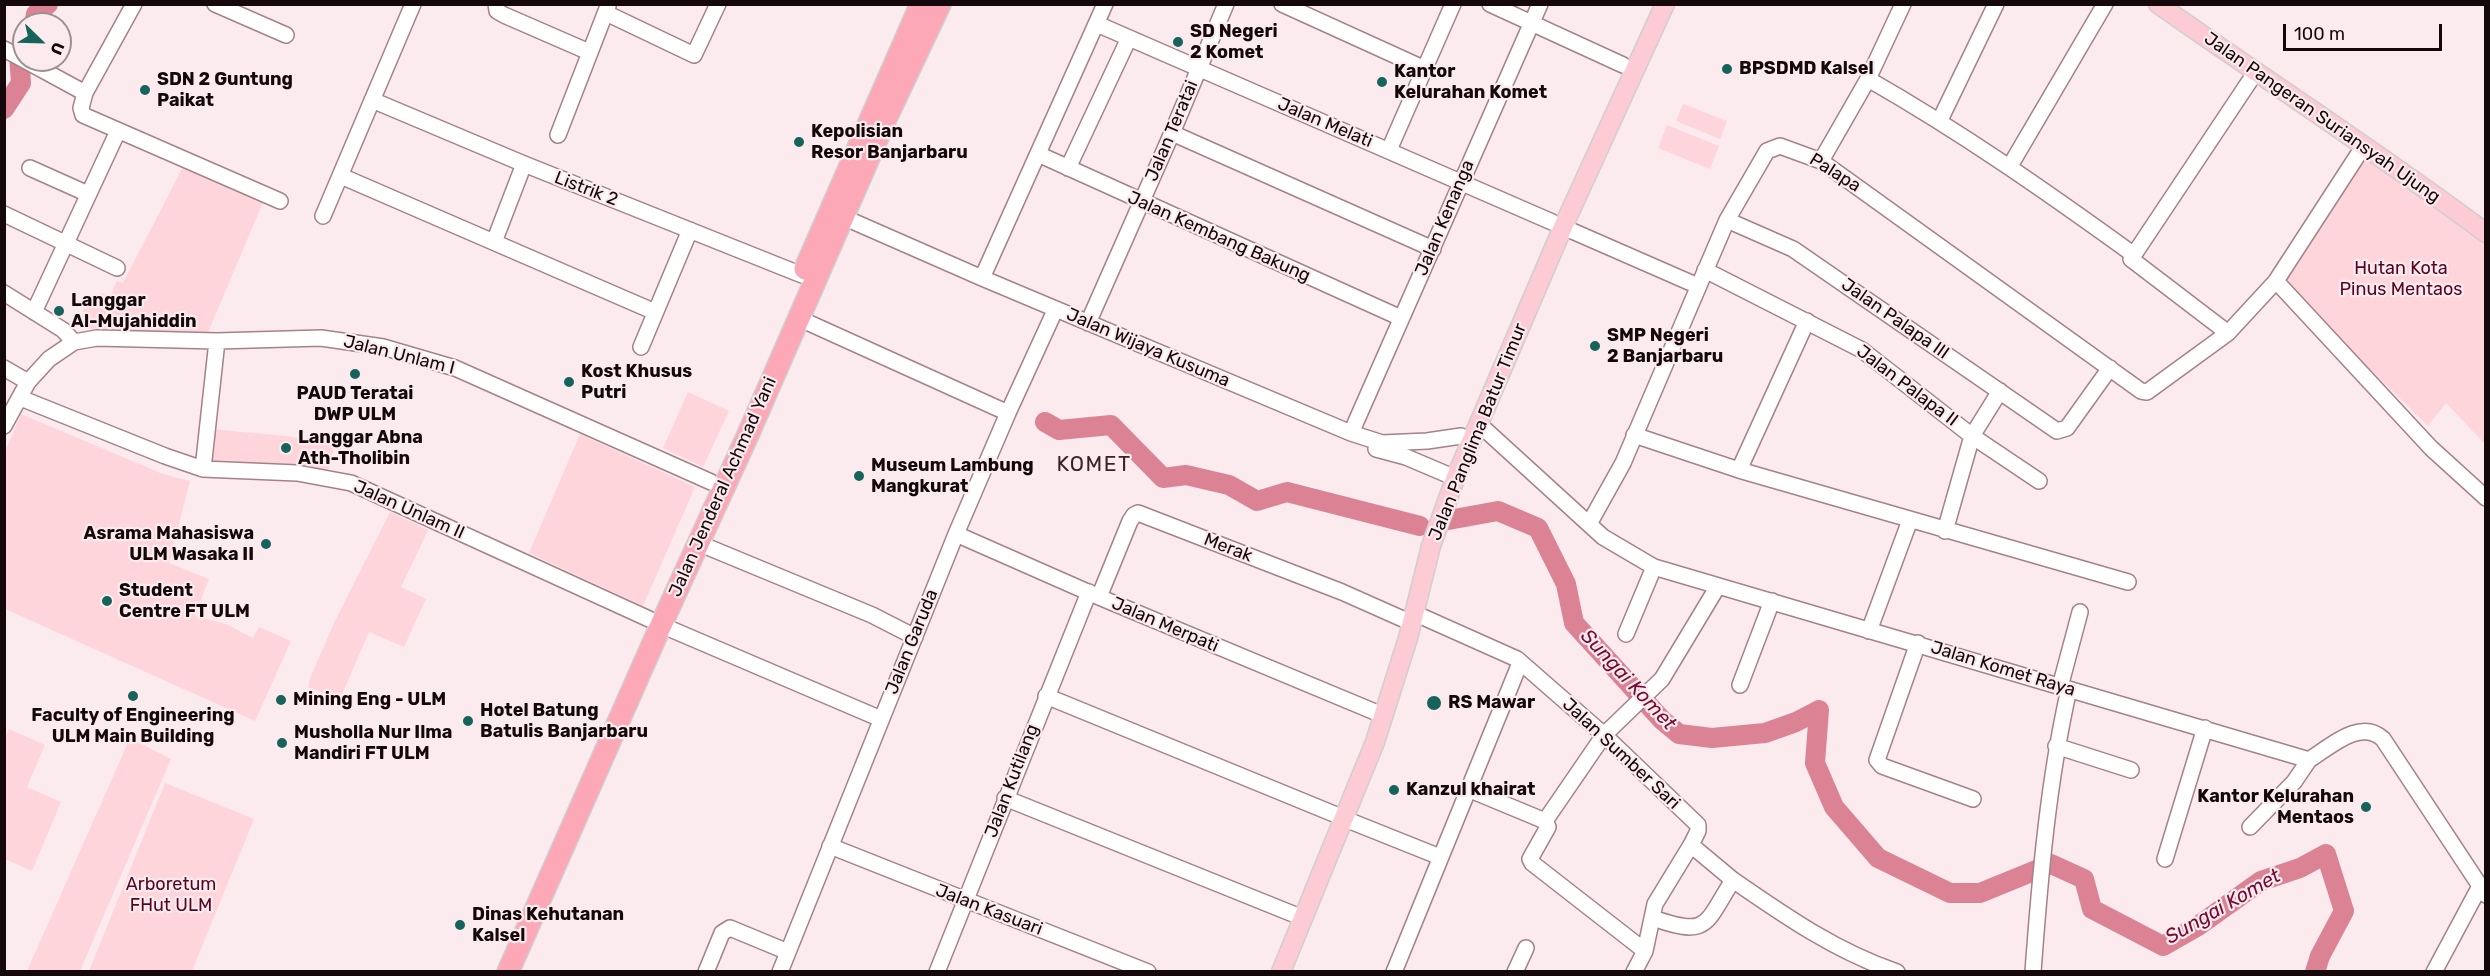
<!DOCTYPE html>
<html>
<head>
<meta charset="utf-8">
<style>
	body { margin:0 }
	#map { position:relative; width:2490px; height:976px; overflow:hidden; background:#fbebee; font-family:Rubik,sans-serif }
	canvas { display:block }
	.frame { position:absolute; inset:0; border:6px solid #14080a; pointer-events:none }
	.north { position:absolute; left:12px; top:12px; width:60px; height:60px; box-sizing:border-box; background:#fbebee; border:2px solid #9f9093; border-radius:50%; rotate:113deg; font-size:16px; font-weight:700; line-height:24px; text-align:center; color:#14080a }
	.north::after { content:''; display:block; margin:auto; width:21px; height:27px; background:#16635c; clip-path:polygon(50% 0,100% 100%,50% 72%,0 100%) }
	.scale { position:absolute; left:2283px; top:24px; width:159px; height:27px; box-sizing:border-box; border:3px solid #14080a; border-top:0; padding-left:8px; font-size:18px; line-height:21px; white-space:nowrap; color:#14080a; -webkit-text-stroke:4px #fbebee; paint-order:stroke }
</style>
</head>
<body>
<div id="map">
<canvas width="2490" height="976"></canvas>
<div class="frame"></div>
<div class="north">U</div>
<div class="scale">100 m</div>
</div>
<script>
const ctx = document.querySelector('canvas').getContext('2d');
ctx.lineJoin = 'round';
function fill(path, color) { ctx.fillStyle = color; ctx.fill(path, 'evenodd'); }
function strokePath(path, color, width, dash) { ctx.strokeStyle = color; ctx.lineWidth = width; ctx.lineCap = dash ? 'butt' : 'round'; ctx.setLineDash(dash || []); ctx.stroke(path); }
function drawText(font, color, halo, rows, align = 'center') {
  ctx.font = font + ' Rubik,sans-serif'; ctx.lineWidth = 4.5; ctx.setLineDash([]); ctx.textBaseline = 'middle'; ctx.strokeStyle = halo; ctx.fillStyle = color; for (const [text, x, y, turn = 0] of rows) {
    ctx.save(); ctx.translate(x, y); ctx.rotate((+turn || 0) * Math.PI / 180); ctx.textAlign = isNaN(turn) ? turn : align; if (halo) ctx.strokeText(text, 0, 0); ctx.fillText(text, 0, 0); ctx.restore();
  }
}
const green = new Path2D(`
	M1683,104L1727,121L1720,139L1676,121Z
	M1667,125L1719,146L1710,169L1658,148Z
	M2363,152L2485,238V444L2446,403L2428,426L2279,280Z
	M183,167L264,200L207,335L81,328L83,310L101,293L110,296L117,281L123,283Z
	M688,392L729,411L703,467L663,448Z
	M21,414L163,474L190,481L169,563L209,579L195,616L226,624L253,638L259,627L291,641L255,721L5,609V452Z
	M211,429L286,436L335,444L328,473L215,465L209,459Z
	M580,434L695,487L643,606L529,553Z
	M390,512L428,530L401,587L426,599L404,647L369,632L340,699L308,687L310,678L334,623Z
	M9,729L45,745L27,787L61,802L32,871L5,859L4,740Z
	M130,738L171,759L80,971H27Z
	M165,783L254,819L192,971H89Z`);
const river = new Path2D(`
	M34,24L36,14L48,4
	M4,109L21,83L19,55L24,44
	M1045,422L1059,430L1111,425L1163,478L1186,475L1229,485L1257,501L1287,492L1420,526
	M1443,521L1498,511L1538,528L1566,584L1574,623L1662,720L1679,734L1712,738L1765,733L1796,722L1819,710L1815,763L1834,807L1878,858L1950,893H1980L2051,864L2084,879L2092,909L2163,946L2198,926L2261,881L2300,868L2326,854L2344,911L2320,956L2315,972`);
const minor = new Path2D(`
	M134,4L85,93L81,108L83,115L280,201
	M215,4L286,35
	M496,4L497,11L504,15L589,52
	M1282,4L1425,69
	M1490,4L1623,65
	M606,13L694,55L718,4
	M1097,24L1552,222
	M4,49L85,93
	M1868,79C1961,132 2047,192 2134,255
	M372,100L524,164L802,275
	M1940,120L1996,4
	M1172,133L1433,249
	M558,135L608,6
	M1389,150L1453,4
	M1038,154L1401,318
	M1821,161L1868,79L1903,4
	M2010,166L2105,4
	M30,168L88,194
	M1068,168L1129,38
	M341,176L655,312
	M4,214L117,268
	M323,216L413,4
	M843,217L982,278L1351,433L1382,443L1427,441L1461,436
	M1727,220L1793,249L2057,431L2067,428L2110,368
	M1563,227L1698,286
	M494,242L524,164
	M1705,270L1862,350L1972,436L2039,481
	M982,278L1105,4
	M2276,281L2431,448L2486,498
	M4,293L63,330L74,342
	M34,312L118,131
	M798,318L1008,413
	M1088,323L1172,133L1226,4
	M2228,333L2131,259L2255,73
	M641,347L690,230
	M4,368L28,382
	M23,399L165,456L203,469L297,473L351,483L649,619
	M1479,424L1603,537L1654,567L2309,760C2330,747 2360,718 2383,739L2486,895
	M4,426L28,382L49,359L74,342L97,338L217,341L321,338L383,347L455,368L711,482
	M1351,433L1540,4
	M1634,435L1739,470L2128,582
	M1376,449L1406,457L1446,474
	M203,469L217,341
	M1739,470L1807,321
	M1589,524L1623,463L1727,220L1767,151L1780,146L1821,161L2141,391L2147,392L2228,333L2276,281L2363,147
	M1945,531L1972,436L2000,391
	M956,534L1099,597L1375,712
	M698,543L872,615L915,637
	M1099,597L1130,521L1134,515L1138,513L1342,592L1405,620
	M1414,613L1517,659L1604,735L1698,825V831L1691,845L1655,904L1645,951L1634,972
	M661,625L881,719
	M1869,631L1910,520
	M1626,634L1654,567
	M1918,643L1877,760L1882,766L1973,799
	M1740,685L1772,601
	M2060,687L2080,612
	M1046,696L1334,814
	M2056,746L2131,770
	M1468,789L1545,821
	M1005,798L1293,914
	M1345,819L1440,857
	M2250,827L2294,782L2309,760
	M1691,845L1733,880
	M830,846L1148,972
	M2165,859L2205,728
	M1653,918C1709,938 1705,924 1733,880C1785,916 1837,952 1897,972
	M1645,951L1532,863L1530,859L1548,827L1545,821L1604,735L1662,679L1718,586
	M706,972L722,933L730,928L788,952
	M780,972L956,534L1008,413L1052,317
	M937,972L1089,592
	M1394,972L1520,663
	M1515,972L1526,948
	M2033,972C2040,877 2048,782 2069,689
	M2434,972L2480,886`);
const major = new Path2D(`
	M2158,4C2267,81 2379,153 2486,233
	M1281,972L1375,742L1408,638L1431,546L1455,479L1563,227L1665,4`);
const highway = new Path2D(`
	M805,269L921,4
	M508,972L661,625L747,437L888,114L940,4`);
const markers = [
	[1178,42,6,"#16635c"],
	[1727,69,6,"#16635c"],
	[1382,82,6,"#16635c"],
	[145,90,6,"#16635c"],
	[799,142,6,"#16635c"],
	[59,311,6,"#16635c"],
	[1595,346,6,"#16635c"],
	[355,374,6,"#16635c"],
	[569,382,6,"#16635c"],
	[286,448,6,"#16635c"],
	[859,476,6,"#16635c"],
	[266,544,6,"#16635c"],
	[107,601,6,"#16635c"],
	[133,696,6,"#16635c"],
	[281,700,6,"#16635c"],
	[1434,703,8,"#16635c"],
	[468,721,6,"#16635c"],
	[282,743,6,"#16635c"],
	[1394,790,6,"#16635c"],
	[2366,807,6,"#16635c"],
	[460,925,6,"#16635c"]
];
const poiNames = [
	["SD Negeri",1190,32],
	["2 Komet",1190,53],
	["BPSDMD Kalsel",1739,69],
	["Kantor",1394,72],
	["Kelurahan Komet",1394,93],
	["SDN 2 Guntung",157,80],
	["Paikat",157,101],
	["Kepolisian",811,132],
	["Resor Banjarbaru",811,153],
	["Langgar",71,301],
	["Al-Mujahiddin",71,322],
	["SMP Negeri",1607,336],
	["2 Banjarbaru",1607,357],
	["Kost Khusus",581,372],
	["Putri",581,393],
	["PAUD Teratai",355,394,"center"],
	["DWP ULM",355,415,"center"],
	["Langgar Abna",298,438],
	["Ath-Tholibin",298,459],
	["Museum Lambung",871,466],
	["Mangkurat",871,487],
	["Asrama Mahasiswa",254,534,"right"],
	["ULM Wasaka II",254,555,"right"],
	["Student",119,591],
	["Centre FT ULM",119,612],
	["Mining Eng - ULM",293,700],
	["RS Mawar",1448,703],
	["Hotel Batung",480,711],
	["Batulis Banjarbaru",480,732],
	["Faculty of Engineering",133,716,"center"],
	["ULM Main Building",133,737,"center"],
	["Musholla Nur Ilma",294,733],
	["Mandiri FT ULM",294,754],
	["Kanzul khairat",1406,790],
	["Kantor Kelurahan",2354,797,"right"],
	["Mentaos",2354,818,"right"],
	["Dinas Kehutanan",472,915],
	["Kalsel",472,936]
];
const streetNames = [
	["Jalan Pangeran Suriansyah Ujung",2322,118,35],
	["Jalan Melati",1325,123,23],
	["Jalan Teratai",1172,131,-67],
	["Palapa",1835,173,32],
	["Listrik 2",586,189,21],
	["Jalan Kenanga",1445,218,-67],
	["Jalan Kembang Bakung",1219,237,24],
	["Jalan Palapa III",1895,319,35],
	["Jalan Wijaya Kusuma",1148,348,23],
	["Jalan Unlam I",399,355,14],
	["Jalan Palapa II",1907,386,37],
	["Jalan Panglima Batur Timur",1478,432,-68],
	["Jalan Jenderal Achmad Yani",723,487,-66],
	["Jalan Unlam II",409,510,24],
	["Merak",1228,548,21],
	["Jalan Merpati",1165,625,23],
	["Jalan Garuda",912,642,-68],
	["Jalan Komet Raya",2003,669,17],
	["Jalan Sumber Sari",1621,754,43],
	["Jalan Kutilang",1012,781,-69],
	["Jalan Kasuari",989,910,21]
];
const parkNames = [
	["Hutan Kota",2401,269],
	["Pinus Mentaos",2401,290],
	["Arboretum",171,885],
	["FHut ULM",171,906]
];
const waterNames = [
	["Sungai Komet",1628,680,47],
	["Sungai Komet",2223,907,-30]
];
const quarterNames = [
	["KOMET",1094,465]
];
fill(green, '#ffd5dc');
strokePath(river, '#db8394', 20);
strokePath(minor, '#a48287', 18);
strokePath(major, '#d0cece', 21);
strokePath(highway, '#d0cece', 24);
strokePath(minor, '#fff', 15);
strokePath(major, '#fdcbd4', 18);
strokePath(highway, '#fca8b7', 21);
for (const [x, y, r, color] of markers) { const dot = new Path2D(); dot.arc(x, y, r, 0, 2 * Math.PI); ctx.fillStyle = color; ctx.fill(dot); strokePath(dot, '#fbebee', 2); }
drawText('bold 18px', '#14080a', '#fbebee', poiNames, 'left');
drawText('18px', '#14080a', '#fbebee', streetNames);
drawText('18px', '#560422', '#fbebee', parkNames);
drawText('italic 20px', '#760a31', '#fbebee', waterNames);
ctx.letterSpacing = '1.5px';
drawText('21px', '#3b2025', '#fbebee', quarterNames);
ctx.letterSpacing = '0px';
</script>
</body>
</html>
